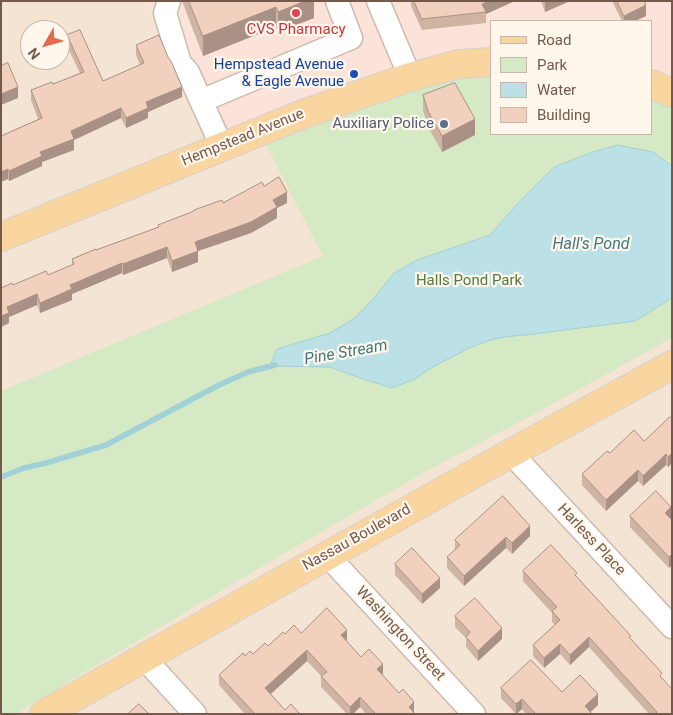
<!DOCTYPE html>
<html>
<head>
<meta charset="utf-8">
<style>
	body { margin:0 }
	#map { position:relative; width:673px; height:715px; overflow:hidden; background:#fcf3e6; font-family:Roboto,sans-serif }
	canvas { display:block }
	.frame { position:absolute; inset:0; border:2px solid #75594b; pointer-events:none }
	.legend { position:absolute; left:490px; top:20px; width:162px; height:115px; box-sizing:border-box; background:#fff7ec; border:1px solid #c8b8ac; margin:0; padding:6px 9px; list-style:none; font-size:15px; color:#75594b }
	.legend li { display:flex; align-items:center; gap:10px; height:25px }
	.legend b { width:25px; border:1px solid #c8b8ac }
	.north { position:absolute; left:20px; top:20px; width:50px; height:50px; box-sizing:border-box; background:#fff7ec; border:1px solid #c8b8ac; border-radius:50%; rotate:232deg; font-size:14px; font-weight:700; line-height:20px; text-align:center; color:#75594b }
	.north::after { content:''; display:block; margin:auto; width:18px; height:22px; background:#e36b4d; clip-path:polygon(50% 0,100% 100%,50% 72%,0 100%) }
</style>
</head>
<body>
<div id="map">
<canvas width="673" height="715"></canvas>
<div class="frame"></div>
<ul class="legend">
<li><b style="height:6px;background:#f9d5a0"></b>Road</li>
<li><b style="height:14px;background:#d4e9c4"></b>Park</li>
<li><b style="height:14px;background:#bbe0e5"></b>Water</li>
<li><b style="height:14px;background:#f1d1be"></b>Building</li>
</ul>
<div class="north">N</div>
</div>
<script>
const ctx = document.querySelector('canvas').getContext('2d');
ctx.lineJoin = 'round';
function fill(path, color) { ctx.fillStyle = color; ctx.fill(path, 'evenodd'); }
function strokePath(path, color, width, dash) { ctx.strokeStyle = color; ctx.lineWidth = width; ctx.lineCap = dash ? 'butt' : 'round'; ctx.setLineDash(dash || []); ctx.stroke(path); }
function drawText(font, color, halo, rows, align = 'center') {
  ctx.font = font + ' Roboto,sans-serif'; ctx.lineWidth = 4.5; ctx.setLineDash([]); ctx.textBaseline = 'middle'; ctx.strokeStyle = halo; ctx.fillStyle = color; for (const [text, x, y, turn = 0] of rows) {
    ctx.save(); ctx.translate(x, y); ctx.rotate((+turn || 0) * Math.PI / 180); ctx.textAlign = isNaN(turn) ? turn : align; if (halo) ctx.strokeText(text, 0, 0); ctx.fillText(text, 0, 0); ctx.restore();
  }
}
const residential = new Path2D(`
	M1,1H672V714H1ZM492,21H652V134H492ZM30,30H60V60H30Z`);
const commercial = new Path2D(`
	M147,1H672V92L652,83V21H492V59L215,147Z`);
const green = new Path2D(`
	M492,59V134H652V83L672,92V338L536,413L423,473L276,558L15,714H1V391L323,256L258,129Z`);
const water = new Path2D(`
	M618,145L653,152L672,166V298L635,321L534,334L504,337L490,340L469,348L431,368L415,379L392,388L360,378L330,367L270,366L277,349L330,333L355,318L374,298L394,273L417,260L490,235L518,203L554,167L593,152Z`);
const stream = new Path2D(`
	M1,477L24,468L46,463L106,445L219,385L248,372L275,365`);
const minor = new Path2D(`
	M169,1L165,13L180,63L188,72L222,147
	M378,1L410,77
	M201,101L351,38L337,1
	M511,453L672,627
	M327,555L474,714
	M144,658L195,714`);
const major = new Path2D(`
	M652,84L672,93
	M1,237L303,114L410,77L459,64L492,62
	M44,714L511,453L672,365`);
const wall = new Path2D(`
	M182,1H314V18L278,32L276,27L203,56Z
	M411,1H515L486,14V23L422,30L411,6Z
	M541,1H570L545,12Z
	M612,1H644L646,16L635,21H622Z
	M67,35L103,81L140,65L136,55V45L182,97L148,112V118L126,128L121,118L74,140V150L42,162V166L9,181L8,179L1,136L38,119L31,100V90L53,84L80,73L67,46Z
	M423,95L475,135L442,152L428,127L423,110Z
	M264,186L287,203L277,208V218L251,233L198,251V262L172,272L167,258L123,275L122,273L72,294V300L40,313L37,305L9,317V323L1,327L13,285L48,275L72,265V259L158,227V225L223,203Z
	M672,419V465L671,464L668,467L666,465L643,486L638,481L606,511L582,485V474L610,453L644,441Z
	M630,516L671,518L670,519L672,520V567L671,566L669,568L630,527Z
	M530,536L512,554L506,548L464,586L447,568V557L455,550V540Z
	M395,564L440,588L422,604L395,575Z
	M523,571L577,577L631,639L662,678L672,714H649L589,647L570,665L560,654L544,668L533,656V645L555,625L552,622V613L523,581Z
	M455,616L502,639L478,661L466,647V638L455,627Z
	M301,633L347,640L346,641L361,657L383,674L382,675L415,714H366L360,707L353,714H347L321,687V676L307,661L271,694L285,710L300,714H245L219,685V675L245,656L253,654L268,646L285,634Z
	M501,688L562,692L598,705L591,712L592,714H526L522,709L516,714L501,698Z`);
const shadedWall = new Path2D(`
	M305,1H314V18L278,32V12Z
	M489,1H515L486,14L482,4Z
	M545,1H570L545,12Z
	M646,5V16L635,21H624V16Z
	M276,7V27L203,56V36Z
	M18,87V98L1,105V94Z
	M182,87V97L148,112V118L126,128V118L146,102Z
	M121,108V118L74,140V150L42,162V166L9,181V171L71,131Z
	M475,119V135L442,152V136Z
	M8,169V179L1,182V172Z
	M287,192V203L277,208V218L251,233L198,251V262L172,272V261L195,242Z
	M167,247V258L123,275V264Z
	M122,263V273L72,294V300L40,313V303L70,285Z
	M37,294V305L9,317V323L1,327V316L7,307Z
	M666,454V465L643,486V476Z
	M671,454V464L668,467V457Z
	M638,470V481L606,511V500Z
	M671,507V518L665,524V513Z
	M530,526V536L512,554V543Z
	M506,537V548L464,586V576Z
	M671,555V566L669,568V557Z
	M440,578V588L422,604V594Z
	M502,628V639L478,661V651Z
	M347,630V640L341,645V635Z
	M589,637V647L570,665V655Z
	M560,644V654L544,668V658Z
	M307,650V661L265,699V688Z
	M383,664V674L377,679V669Z
	M598,694V705L588,714L585,706Z
	M360,697V707L353,714H350V707Z
	M522,699V709L516,714V704Z
	M414,702V713L409,707Z`);
const building = new Path2D(`
	M189,1H305L278,12L276,7L203,36Z
	M414,1H489L482,4L486,12L422,19Z
	M617,1H644L646,5L624,16Z
	M80,30L103,81L144,63L136,45L159,35L168,57L172,63L182,87L146,102L148,108L126,118L121,108L71,131L74,139L40,152L42,156L9,171L8,169L1,172V136L42,118L31,90L52,82L53,84L84,72L67,35Z
	M8,63L18,87L1,94V66Z
	M455,83L475,119L442,136L428,111L423,95Z
	M279,177L287,192L273,200L277,207L251,222L195,242L198,251L172,261L167,247L123,264L122,263L70,285L72,289L40,303L37,294L7,307L9,313L1,316V288L12,283L13,285L46,271L48,275L74,264L72,259L96,249V250L159,227L158,225L194,211V210L222,200L223,203L262,182L264,186Z
	M670,417L672,419V455L671,454L668,457L666,454L643,476L638,470L606,500L582,474L607,451L610,453L634,430L644,441Z
	M656,491L671,507L665,513L672,520V556L671,555L669,557L630,516Z
	M503,496L530,526L512,543L506,537L464,576L447,557L460,545L455,540Z
	M551,545L577,573L575,575L631,636L629,637L662,673L660,676L672,689V714H655L657,712L589,637L570,655L560,644L544,658L533,645L560,620L552,611L557,607L523,571Z
	M412,548L440,578L422,594L395,564Z
	M475,598L502,628L478,651L466,637L470,632L455,616Z
	M327,608L347,630L341,635L361,657L369,649L383,664L377,669L399,693L403,689L414,702L409,707L415,714H376L360,697L350,707L321,676L327,672L307,650L265,688L285,710L291,704L300,714H255L219,675L243,653L245,656L250,651L253,654L265,643L268,646L283,632L285,634L294,625L301,633Z
	M531,660L562,692L580,675L598,694L585,706L592,714H536L522,699L516,704L501,688Z
	M139,704L149,714H128Z`);
const markers = [
	[296,13,5,"#e0444e"],
	[354,74,5,"#1a4fb4"],
	[444,124,5,"#5c6f8a"]
];
const healthNames = [
	["CVS Pharmacy",296,30]
];
const transitNames = [
	["Hempstead Avenue",344,65],
	["& Eagle Avenue",344,82]
];
const serviceNames = [
	["Auxiliary Police",434,124]
];
const streetNames = [
	["Hempstead Avenue",243,138,-22],
	["Nassau Boulevard",357,538,-29],
	["Harless Place",591,540,47],
	["Washington Street",400,634,47]
];
const parkNames = [
	["Halls Pond Park",469,281]
];
const waterNames = [
	["Hall's Pond",591,245],
	["Pine Stream",346,353,-10]
];
fill(residential, '#f3e4d4');
fill(commercial, '#fce3da');
fill(green, '#d4e9c4');
fill(water, '#bbe0e5');
strokePath(water, '#a1d0d7', 1);
strokePath(stream, '#a1d0d7', 5.5);
strokePath(minor, '#cebaac', 25);
strokePath(major, '#d8d1cd', 30);
strokePath(minor, '#fff', 22);
strokePath(major, '#f9d5a0', 28);
fill(wall, '#cfb4a3');
fill(shadedWall, '#a99285');
fill(building, '#f1d1be');
strokePath(building, '#a99285', 1);
for (const [x, y, r, color] of markers) { const dot = new Path2D(); dot.arc(x, y, r, 0, 2 * Math.PI); ctx.fillStyle = color; ctx.fill(dot); strokePath(dot, '#fff7ec', 2); }
drawText('15px', '#be3a42', '#fff7ec', healthNames);
drawText('15px', '#164399', '#fff7ec', transitNames, 'right');
drawText('15px', '#4e5e75', '#fff7ec', serviceNames, 'right');
drawText('15px', '#75594b', '#fff7ec', streetNames);
drawText('15px', '#557a43', '#fff7ec', parkNames);
drawText('italic 16px', '#427881', '#fff7ec', waterNames);
</script>
</body>
</html>
